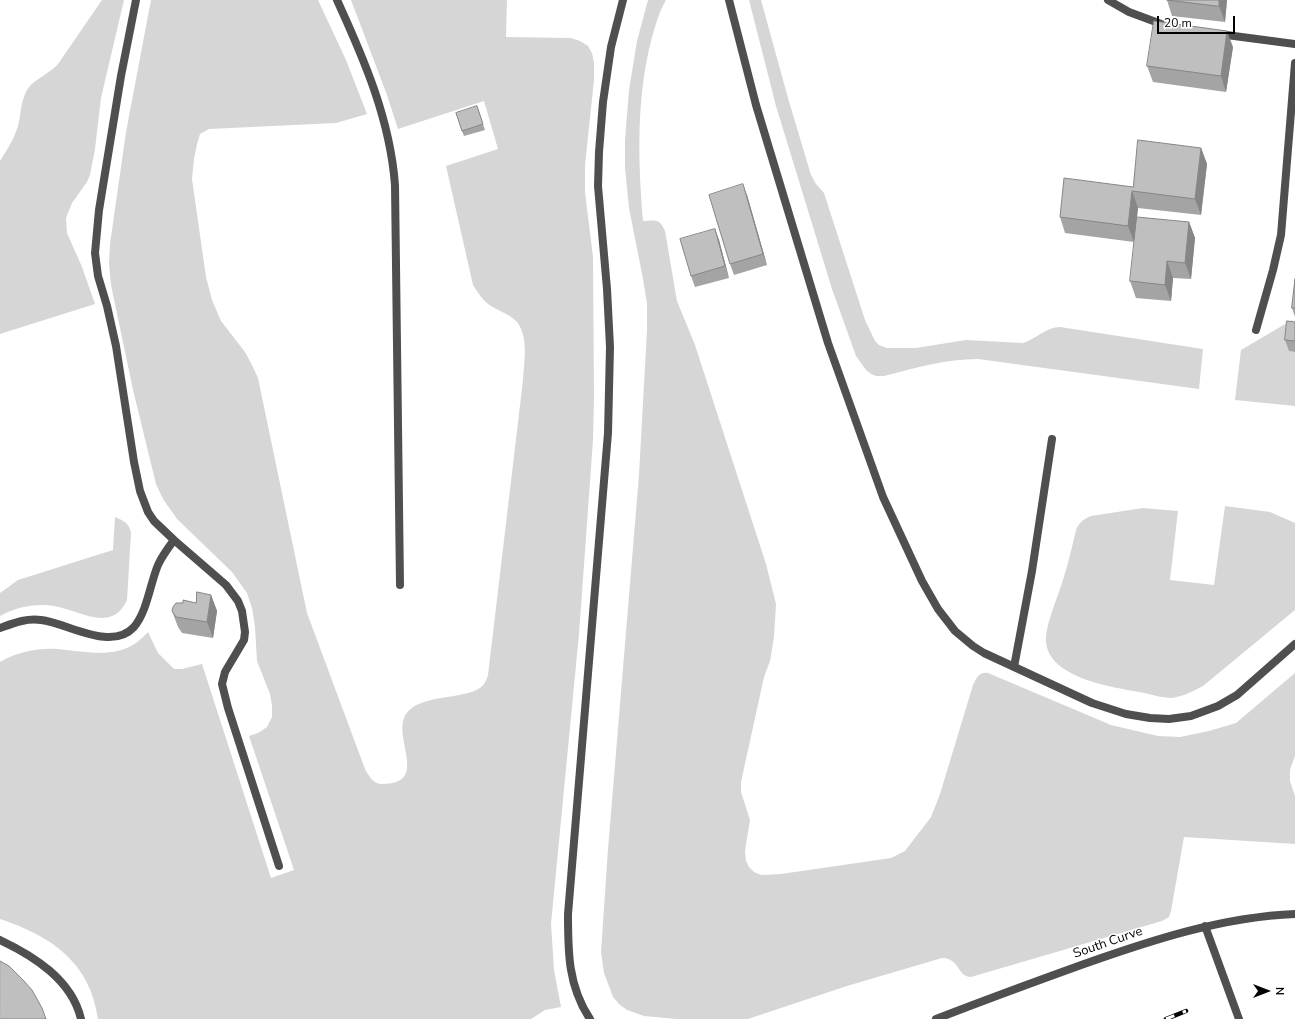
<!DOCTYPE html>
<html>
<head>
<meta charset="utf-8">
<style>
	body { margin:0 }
	#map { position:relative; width:1295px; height:1019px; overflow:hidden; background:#fff; font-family:"Nunito Sans",sans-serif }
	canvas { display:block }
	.north { position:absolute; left:1247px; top:971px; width:40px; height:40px; -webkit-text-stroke:3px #fff; paint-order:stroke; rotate:90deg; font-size:11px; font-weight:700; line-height:16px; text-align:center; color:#000 }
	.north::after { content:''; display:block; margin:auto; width:14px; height:18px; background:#000; clip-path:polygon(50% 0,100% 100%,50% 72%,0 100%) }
	.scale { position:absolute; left:1157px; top:16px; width:78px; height:18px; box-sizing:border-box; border:2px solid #000; border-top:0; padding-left:5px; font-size:12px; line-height:14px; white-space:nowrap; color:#000; -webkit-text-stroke:3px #fff; paint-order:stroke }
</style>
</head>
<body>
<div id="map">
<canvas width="1295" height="1019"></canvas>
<div class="north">N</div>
<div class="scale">20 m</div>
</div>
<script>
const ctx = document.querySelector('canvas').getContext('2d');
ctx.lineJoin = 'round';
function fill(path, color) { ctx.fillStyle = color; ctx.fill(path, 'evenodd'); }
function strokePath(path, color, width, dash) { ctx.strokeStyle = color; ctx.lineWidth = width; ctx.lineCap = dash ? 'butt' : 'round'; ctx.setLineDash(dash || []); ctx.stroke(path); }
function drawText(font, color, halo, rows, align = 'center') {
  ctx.font = font + ' "Nunito Sans",sans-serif'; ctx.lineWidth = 3; ctx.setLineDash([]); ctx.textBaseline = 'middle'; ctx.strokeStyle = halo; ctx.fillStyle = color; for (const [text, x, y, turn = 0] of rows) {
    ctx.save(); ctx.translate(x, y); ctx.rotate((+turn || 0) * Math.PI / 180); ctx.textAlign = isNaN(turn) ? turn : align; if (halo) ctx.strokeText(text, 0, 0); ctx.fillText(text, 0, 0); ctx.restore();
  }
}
const green = new Path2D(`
	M102,0H124L101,98L95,149L90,175L87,182L72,203L66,218L67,233L82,267L95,304L0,334V161C7,150 14,139 18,126C21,114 21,97 29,87C36,79 50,73 58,64Z
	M151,0H318L346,60L367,114L336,123L209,129L200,134L197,144L194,159L192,179L206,277L212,300L221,321L245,352L252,365L258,378L307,613L365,769C369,776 373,784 382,784C431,784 391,737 406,714C421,692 472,701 484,684C486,681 487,678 488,675L523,380C524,362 529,338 517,322C511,315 499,311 491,306C483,301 478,293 473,285L446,166L498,149L484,101L398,129L387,95L351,0H507L506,37L571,38L580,41L588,46L592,53L594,63V80L585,165V192L593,257L594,397L593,440L579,634L551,924L554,970L561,1007L545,1010L531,1019H98C90,962 51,936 0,919V662C17,652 38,648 57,649C82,651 113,659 136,643C140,640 144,636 148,632L158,653L174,669H182L202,664L271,878L294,870L249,736L258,733L267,727L272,717V706L270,694L257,661L255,627L252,608L247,593L232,572L177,519L163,499L156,484L133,390L111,285L109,263L110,244L126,132Z
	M648,0H666C659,12 656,24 652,37C636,98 638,159 643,221C655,221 659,217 665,231L677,301L695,345L766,564L776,604L774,637L770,661L764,677L741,782V792L750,820L745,851L746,861L749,867L754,872L761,875L781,874L891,858L905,851L931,817L940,794L973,685C977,677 979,672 988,673L1111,725L1158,736L1180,737L1209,731L1236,723L1295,673V756L1290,770V781L1295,796V844L1184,837L1171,911L1169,917L1162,921L971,977C956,976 961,959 942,958L847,986L748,1019H676L644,1016L627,1010L620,1005L613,997L604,973L601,952L608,849L639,475L647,330V304L643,279L629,208L625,168V140L629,90L637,41Z
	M749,0H761L788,98L811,175L816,184L824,193L865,320L875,341L879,345L887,348H916L966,340L1023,343C1036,339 1046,327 1060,327L1203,349L1199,389L978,359C946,359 915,368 884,376H876L871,374L866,370L856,356L832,289L776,106Z
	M1292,320L1289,351L1295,352V406L1235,400L1241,350Z
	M1225,506L1270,512L1295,523V610L1203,686C1193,691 1184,696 1172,698C1162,698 1150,694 1139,692C1112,687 1049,678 1046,642C1045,625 1058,597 1063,580C1068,564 1072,547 1076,530C1079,523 1083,519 1091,516L1143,508L1178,511L1170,580L1214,585Z
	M115,517C124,521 129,523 131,533L127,600C112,634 79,610 54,606C36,603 16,607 0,616V593L18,580L113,550Z`);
const lane = new Path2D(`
	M136,0L121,76L99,210L95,253L98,276L107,306L116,346L134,462L140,491L148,512L154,521L174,540L226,585L238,601L242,611L245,632L244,640L225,672L222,684L228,708L279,866
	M337,0C364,59 390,119 395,185L400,585
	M729,0L756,105L828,343L883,497L922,581L938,609L955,631L973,646L984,653L1092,703L1126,714L1150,718L1169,719L1191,716L1218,706L1237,695L1295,644
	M1108,0L1129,12L1164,25
	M1219,34L1295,44
	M1256,330L1273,270L1281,235L1295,63
	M0,628C14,623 26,618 41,620C68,623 111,652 134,627C147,612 150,584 158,565C162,556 168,548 174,540
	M1014,667L1032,571L1052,439
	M1205,926L1239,1019
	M0,940C34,956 72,980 81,1019
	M590,1019C568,986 568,952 568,914L608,433L610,347L607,289L598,186L599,152L603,102L611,47L623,0
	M936,1019C985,1000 1034,982 1084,964C1152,940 1222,917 1295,914`);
const rail = new Path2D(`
	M1166,1019L1186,1011`);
const wall = new Path2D(`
	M1167,0H1227L1225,22L1172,16Z
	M1233,47L1226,92L1153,82L1147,66Z
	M477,106L485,130L464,136L462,131Z
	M1201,148L1207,164L1201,215L1138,208L1134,242L1065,233L1060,217L1133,187Z
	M747,195L767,265L734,275L730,264Z
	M1189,222L1195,238L1191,279L1173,278L1171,301L1136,298L1130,281Z
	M715,229L719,240L729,278L695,287L691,276Z
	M1295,279V317L1292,308Z
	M1295,322V352L1289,351L1285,340Z
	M211,595L217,611L213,638L182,633L178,627L172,611L183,603H196Z`);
const shadedWall = new Path2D(`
	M1219,0H1227L1225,22L1219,6Z
	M1227,31L1233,47L1226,92L1221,76Z
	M1201,148L1207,164L1201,215L1195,199Z
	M743,184L747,195L767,265L763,254Z
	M1132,191L1138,208L1134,242L1128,226Z
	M1189,222L1195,238L1191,279L1185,263Z
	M715,229L719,240L729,278L725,266Z
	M1167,261L1173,278L1171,301L1165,285Z
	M211,595L217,611L213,638L207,622Z`);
const building = new Path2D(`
	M1167,0H1219V6Z
	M1154,21L1227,31L1221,76L1147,66Z
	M477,106L483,124L462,131L456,113Z
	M1138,140L1201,148L1195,199L1132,191L1128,226L1060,217L1064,178L1133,187Z
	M743,184L763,254L730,264L709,195Z
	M1137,217L1189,222L1185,263L1167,261L1165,285L1130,281Z
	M715,229L725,266L691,276L680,239Z
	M1295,279V308H1292Z
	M1287,321L1295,322V341L1285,340Z
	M197,592L211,595L207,622L176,617L172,611L173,607L176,603H183V600L196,603Z
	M0,961L9,966L23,980L32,990L42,1008L46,1019H0Z`);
const streetNames = [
	["South Curve",1108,943,-19]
];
fill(green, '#d6d6d6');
strokePath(lane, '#4f4f4f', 8);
strokePath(rail, '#000', 4.5);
strokePath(rail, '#fff', 3, [9]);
fill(wall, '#a4a4a4');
fill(shadedWall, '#868686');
fill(building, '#bfbfbf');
strokePath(building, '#868686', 1);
drawText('13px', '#000', '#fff', streetNames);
</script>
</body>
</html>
